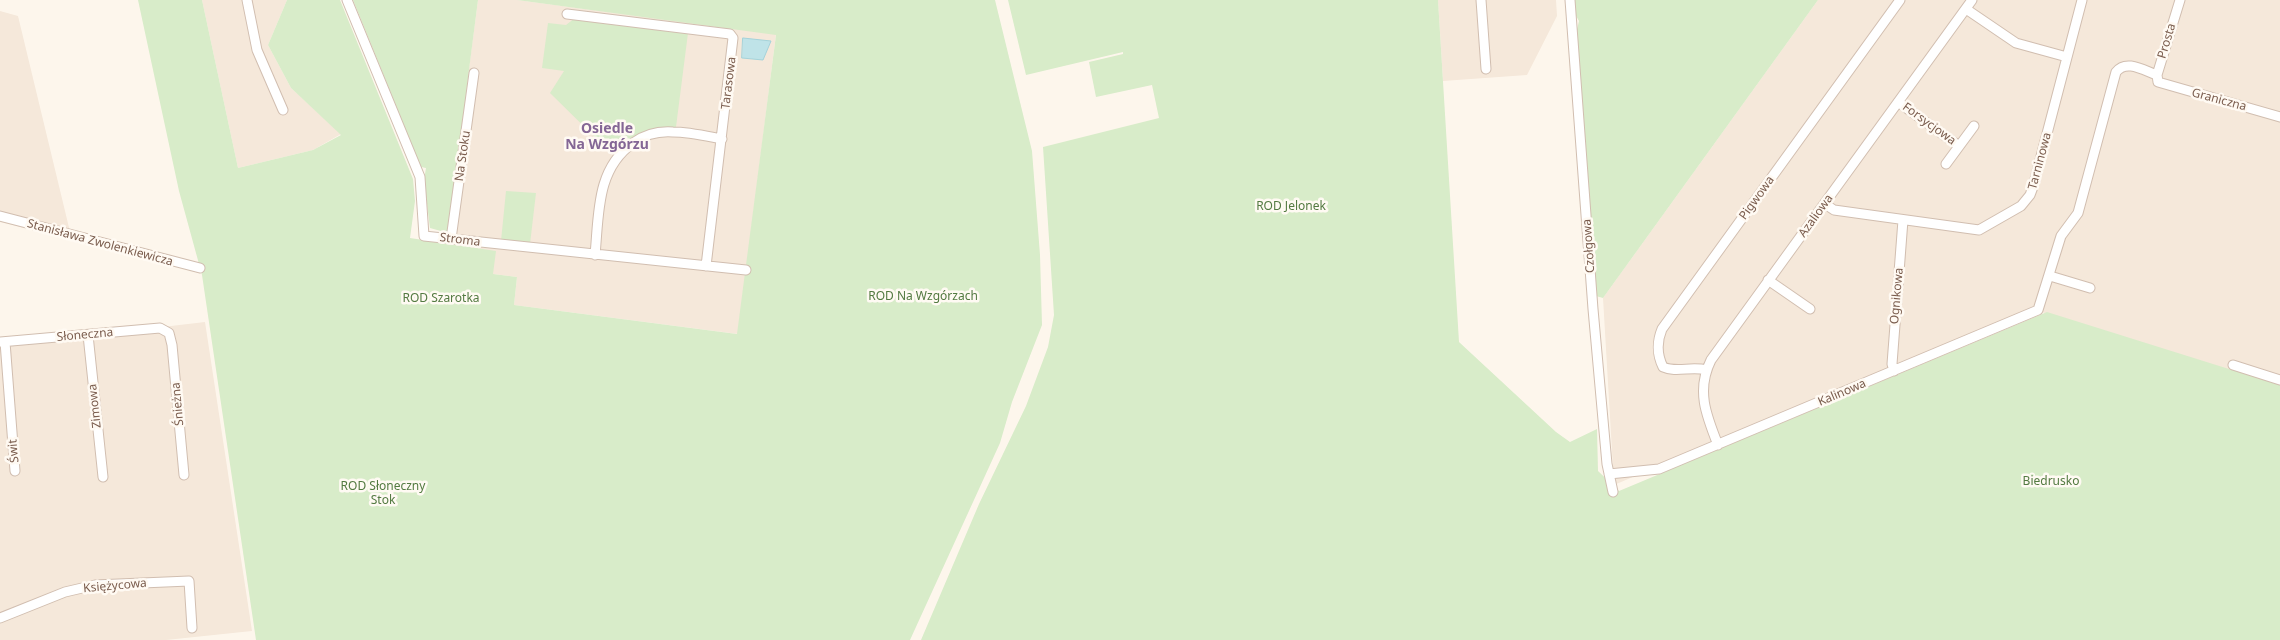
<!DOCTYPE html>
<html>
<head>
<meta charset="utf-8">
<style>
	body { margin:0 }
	canvas { display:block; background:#fdf6ec }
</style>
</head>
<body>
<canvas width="2280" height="640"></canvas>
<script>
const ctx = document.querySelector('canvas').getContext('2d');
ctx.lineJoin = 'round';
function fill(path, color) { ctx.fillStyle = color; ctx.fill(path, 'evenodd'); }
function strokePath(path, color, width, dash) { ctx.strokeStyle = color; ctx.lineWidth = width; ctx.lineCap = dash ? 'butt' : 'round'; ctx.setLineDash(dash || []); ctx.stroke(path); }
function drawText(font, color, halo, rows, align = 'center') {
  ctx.font = font + ' "Noto Sans",sans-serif'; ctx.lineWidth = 5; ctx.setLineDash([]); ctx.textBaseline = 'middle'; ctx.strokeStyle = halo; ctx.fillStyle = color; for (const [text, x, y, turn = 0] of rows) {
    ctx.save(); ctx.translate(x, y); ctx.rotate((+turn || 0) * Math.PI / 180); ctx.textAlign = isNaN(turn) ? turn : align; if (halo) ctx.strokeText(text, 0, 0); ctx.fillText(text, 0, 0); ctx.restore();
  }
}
const residential = new Path2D(`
	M202,0H287L268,45L291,88L341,134L313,150L238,168Z
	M478,0H517L776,34L738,334L514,305L517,277L493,274L446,244Z
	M1438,0H1556L1557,16L1527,75L1443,81Z
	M1818,0H2280V387L2035,310L1962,337L1614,485L1603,298Z
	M0,11L18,16L72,240L0,222Z
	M205,322L252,631L166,640H0V346Z`);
const green = new Path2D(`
	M138,0H202L238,168L313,150L341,135L291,88L268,45L287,0H340L413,179L415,201L410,238L496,251L493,274L517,277L514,305L737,334L776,35L517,0H995L1032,151L1040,255L1042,325L1012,402L1000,443L910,640H256L202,275L179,191Z
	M353,0H478L448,233L430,228L424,180L426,168L421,167Z
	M1008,0H1438L1459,342L1556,432L1570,442L1597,429L1598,471L1619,491L2047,312L2280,385V640H921L979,504L1026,406L1048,347L1054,315L1043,147L1159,118L1152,85L1096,97L1089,62L1123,54V52L1026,75Z
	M1574,0H1818L1603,298L1596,296L1575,38L1579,21L1575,14Z
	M575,18L688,33L676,127C649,126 632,137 612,154L550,93L564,71L542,68L548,23L566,25Z
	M506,191L536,193L530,244L501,241Z`);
const water = new Path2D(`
	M743,38L771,41L763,60L742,58Z`);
const minor = new Path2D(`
	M247,0L257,50L283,110
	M347,0L420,177L424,236L746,270
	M1481,0L1486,69
	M1570,0L1593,309L1607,464L1613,492
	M2180,0L2157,75L2158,82L2280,117
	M1966,9L2016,43L2067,57
	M567,14L730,34L733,38L706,266
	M1898,102L1959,146
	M1946,164L1974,126
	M1825,204L1834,210L1979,230L2021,206L2030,195L2033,187L2082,0
	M0,216L200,268
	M451,239L474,73
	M595,255C599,214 596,169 633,143C644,135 659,131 673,132C689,132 706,136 722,139
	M2050,276L2090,288
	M1768,280L1810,309
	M88,335L103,477
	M0,342L160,328L169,333L172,345L184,475
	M5,342L15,471
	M2233,365L2280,380
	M1706,370C1692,366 1676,373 1663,367C1657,355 1657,341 1662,329L1900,0
	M1894,371L1892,364L1903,220
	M1718,445C1706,415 1696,390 1711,360L1972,0
	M1609,474L1659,469L2038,310L2061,236L2078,213L2116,72C2126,59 2143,70 2157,75
	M0,618L65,592L95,585L189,581L192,628`);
const streetNames = [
	["Prosta",2167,41,-73],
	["Tarasowa",729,83,-83],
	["Graniczna",2219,100,15],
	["Forsycjowa",1929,124,36],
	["Na Stoku",463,156,-82],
	["Tarninowa",2040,161,-75],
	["Pigwowa",1757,198,-54],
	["Azaliowa",1816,216,-54],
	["Stroma",460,240,7],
	["Stanisława Zwolenkiewicza",100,243,15],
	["Czołgowa",1589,246,-94],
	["Ognikowa",1897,296,-85],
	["Słoneczna",85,335,-5],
	["Kalinowa",1842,393,-23],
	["Śnieżna",178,404,-95],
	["Zimowa",95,406,-96],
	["Świt",14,451,-95],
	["Księżycowa",115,586,-5]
];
const parkNames = [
	["ROD Jelonek",1291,207],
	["ROD Na Wzgórzach",923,297],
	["ROD Szarotka",441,299],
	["Biedrusko",2051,482],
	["ROD Słoneczny",383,487],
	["Stok",383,501]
];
const neighbourhoodNames = [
	["Osiedle",607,129],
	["Na Wzgórzu",607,145]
];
fill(residential, '#f5e8da');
fill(green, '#d8ecc9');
fill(water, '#bfe3e8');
strokePath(water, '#a5d3da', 1);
strokePath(minor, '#d1beb0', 11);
strokePath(minor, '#fff', 9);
drawText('12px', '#7a5c4d', '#fffaf3', streetNames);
drawText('12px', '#537a41', '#fffaf3', parkNames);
drawText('bold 14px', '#846695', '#fffaf3', neighbourhoodNames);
</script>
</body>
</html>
